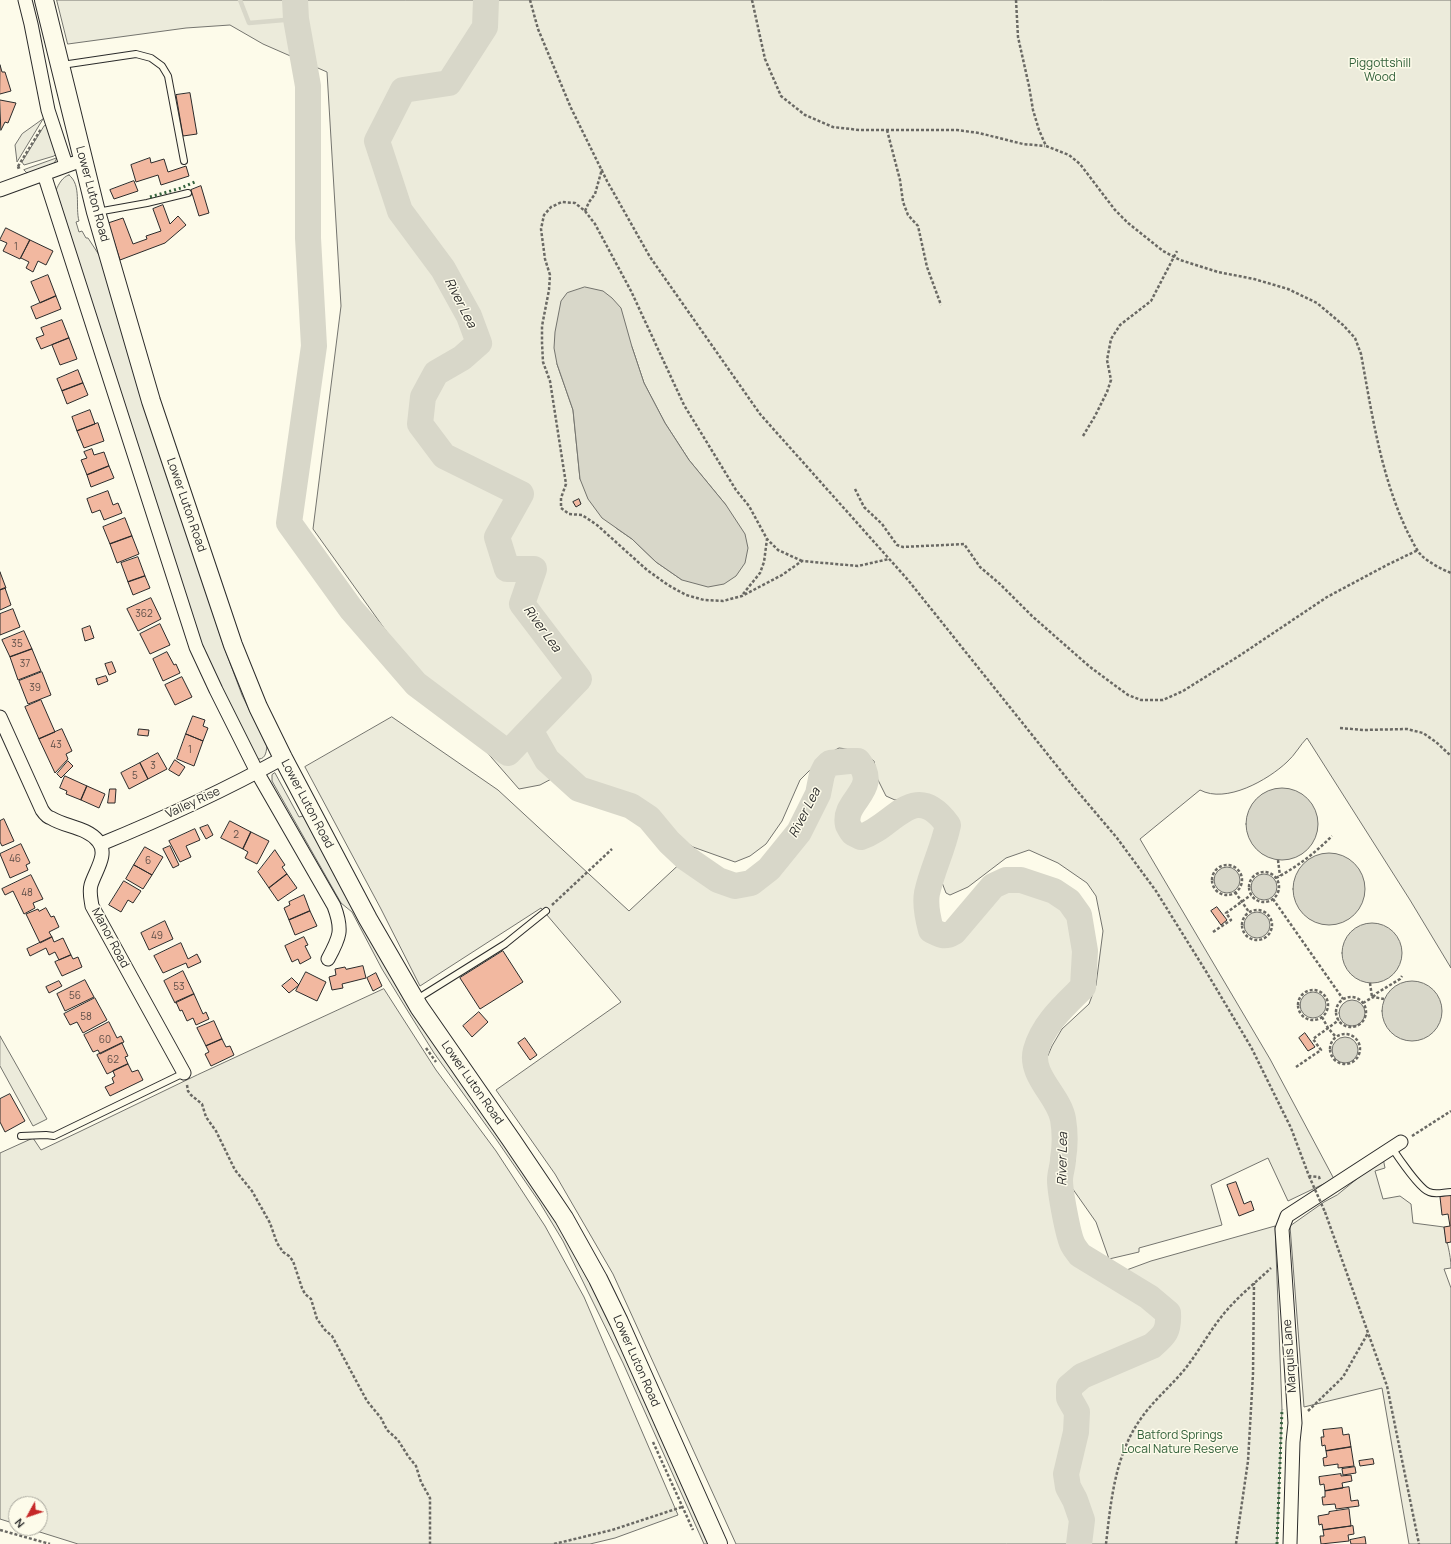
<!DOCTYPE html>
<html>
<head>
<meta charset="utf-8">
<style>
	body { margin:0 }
	#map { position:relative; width:1451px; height:1544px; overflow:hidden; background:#fdfbea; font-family:Manrope,sans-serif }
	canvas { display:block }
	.north { position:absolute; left:8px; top:1496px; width:40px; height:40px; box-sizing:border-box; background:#fdfbea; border:1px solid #a9a89e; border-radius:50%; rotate:230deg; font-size:11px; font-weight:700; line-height:16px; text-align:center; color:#2b2b2b }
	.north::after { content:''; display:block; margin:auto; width:14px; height:18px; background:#c62828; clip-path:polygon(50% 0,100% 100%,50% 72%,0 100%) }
</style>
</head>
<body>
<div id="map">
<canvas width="1451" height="1544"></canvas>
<div class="north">N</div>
</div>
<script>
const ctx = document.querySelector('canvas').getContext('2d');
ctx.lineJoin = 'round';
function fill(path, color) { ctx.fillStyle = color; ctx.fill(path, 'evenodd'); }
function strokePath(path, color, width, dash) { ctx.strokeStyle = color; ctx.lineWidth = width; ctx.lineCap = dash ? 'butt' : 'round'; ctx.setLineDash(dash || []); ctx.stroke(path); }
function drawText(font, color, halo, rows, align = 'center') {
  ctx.font = font + ' Manrope,sans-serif'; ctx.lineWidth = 3; ctx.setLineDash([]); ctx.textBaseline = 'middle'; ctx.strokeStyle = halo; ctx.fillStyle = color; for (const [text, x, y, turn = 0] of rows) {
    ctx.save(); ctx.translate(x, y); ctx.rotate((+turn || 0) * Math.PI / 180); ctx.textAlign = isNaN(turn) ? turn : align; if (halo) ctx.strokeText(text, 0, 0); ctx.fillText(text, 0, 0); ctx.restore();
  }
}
const green = new Path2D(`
	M57,0H1451V968L1410,900L1307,738C1300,745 1295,755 1287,762C1268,780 1226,804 1200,790L1140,839L1270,1059L1334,1179L1288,1201L1268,1158L1211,1185L1222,1225L1139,1248V1252L1109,1259L1096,1222L1070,1185L1075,1160L1073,1118L1070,1106L1055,1083L1046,1060L1052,1046L1062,1029L1089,1004L1096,985L1103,931L1096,896L1087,883L1058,863L1029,850L1006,858L968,887L950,895L946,893L941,880L953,848L957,831L949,813L934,799L913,796L895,800L886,796L877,778L874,761L863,751L839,748L824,756L800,780L782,821L766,844L750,856L735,862L693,847L669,831L656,815L635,800L612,796L589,789L569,776L561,767L555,777L540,785L519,789L409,663L313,529L341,306L327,72L263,44L230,25L186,28L68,44ZM632,347L644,383L665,423L689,460L726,505L682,580L656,562L632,539L616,528L580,479L573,410L557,364Z
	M43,119L17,162L15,145L22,134Z
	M48,125L57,153L54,156L24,165L22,162L44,126Z
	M57,158L52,167L29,175L24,170Z
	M69,175C82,185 75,207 79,221L76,222L79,232L82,231L86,238H88L103,261L164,463L223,644L242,695L267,746C266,754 265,760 256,759L201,648L56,190C59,184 62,177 69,175Z
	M392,717L498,790L629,911L686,858C699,867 720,886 736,886C771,884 804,823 817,795C821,787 819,774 826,767C833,760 849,761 858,761C882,790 842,800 848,825C849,827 851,831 853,833L861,837C894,827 914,778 948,825C943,849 932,870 927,893C925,904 928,919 931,930C941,935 944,938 954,932L993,886L1006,880H1021L1054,891L1069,901L1079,915L1085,951L1083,987L1056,1015L1043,1032L1036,1051V1067L1048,1090L1061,1109L1063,1122L1064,1157L1060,1180L1067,1223L1073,1245L1080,1255L1113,1275L1151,1261L1275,1226L1282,1409L1277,1544H736L613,1274L555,1174L496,1090L621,1002L541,908L420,986L381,909L305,767Z
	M275,773L299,817L303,816L554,1215L600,1299L710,1544H704L623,1363L563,1241L540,1203L496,1139L434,1053L409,1013L382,969L352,912L341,903L272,781V775Z
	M384,989L436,1070L496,1151L545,1226L584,1297L678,1515L615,1538L590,1544H78L27,1528H40V1504H16V1524L0,1519V1153L33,1138L41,1150L81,1131L197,1075Z
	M0,1036L47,1119L33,1126L0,1066Z
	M1383,1158L1385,1168L1375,1171L1383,1199L1400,1196L1411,1204L1413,1223L1444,1227C1446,1240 1451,1254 1451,1268L1444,1269L1451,1288V1544H1409L1382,1388L1304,1407L1290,1226L1324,1202L1337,1195Z`);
const water = new Path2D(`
	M585,287L603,291L612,298L621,308L632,347L644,383L665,423L689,460L726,505L745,534L748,548L745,563L736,576L724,584L708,587L682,580L656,562L632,539L602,518L588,499L580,479L573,410L557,364L554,348L555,332L561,301L567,293Z
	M1246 824a36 36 0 1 1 72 0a36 36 0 1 1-72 0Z
	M1293 889a36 36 0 1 1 72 0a36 36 0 1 1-72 0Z
	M1214 880a13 13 0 1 1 26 0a13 13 0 1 1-26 0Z
	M1251 887a13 13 0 1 1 26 0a13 13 0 1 1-26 0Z
	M1244 925a13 13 0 1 1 26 0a13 13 0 1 1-26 0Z
	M1342 953a30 30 0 1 1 60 0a30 30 0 1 1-60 0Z
	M1382 1011a30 30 0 1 1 60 0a30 30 0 1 1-60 0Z
	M1300 1005a13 13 0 1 1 26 0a13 13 0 1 1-26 0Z
	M1339 1013a13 13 0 1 1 26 0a13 13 0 1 1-26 0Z
	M1332 1050a13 13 0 1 1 26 0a13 13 0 1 1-26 0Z`);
const stream = new Path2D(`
	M240,0L249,23L296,19`);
const river = new Path2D(`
	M295,0L296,19L308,86V238L314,346L289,523L351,609L416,684L508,753L530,730
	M486,0L485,27L449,83L403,90L377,141L400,211L443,269L469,316L479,343L462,358L436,373L423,397L420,424L444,456L521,494L497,537L507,569H534L522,604L579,679L530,730L547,760L579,789L631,806L649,818L669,842L686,858L718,880L735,886L751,883L769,869L799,832L818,794L822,774L825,768L830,763L849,761H858C882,790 842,800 848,825C849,827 851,831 853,833L861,837C894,827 914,778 948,825C943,849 932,870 927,893C925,904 928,919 931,930C941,935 944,938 954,932L993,886L1006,880H1021L1054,891L1069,901L1079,915L1085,951L1083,987C1065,1005 1043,1024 1036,1050C1029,1075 1059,1096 1063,1119C1065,1131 1065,1147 1063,1159C1063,1166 1060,1173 1060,1180C1060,1191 1068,1236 1073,1245C1075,1249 1078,1252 1080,1255L1149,1297L1168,1313C1169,1331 1165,1335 1152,1346L1082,1376L1069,1387V1398L1077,1412L1076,1432L1066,1474L1068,1487L1075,1500L1082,1520L1079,1544`);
const building = new Path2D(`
	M0,65L2,72H5L11,91L0,94Z
	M190,93L197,134L183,136L176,95Z
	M0,100L16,103L8,123L5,122L1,130Z
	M150,158L151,163L164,159L168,172L186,166L189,176L161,185L158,175L136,182L131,165Z
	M134,181L138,191L114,199L110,190Z
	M201,186L209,213L199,216L191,190Z
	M163,205L170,224L178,216L186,225L165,243L120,260L108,223L123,218L133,244L147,239L146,236L161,231L153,209Z
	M6,228L30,240L20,259L3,251L7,243L0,240Z
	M30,240L53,251L46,265L38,261L33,272L26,268L29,262L21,258Z
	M48,275L56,296L40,303L31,282Z
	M56,296L61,309L36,319L31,307Z
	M62,320L69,338L41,349L36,338L44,335L41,328Z
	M69,338L77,359L60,365L52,345Z
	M78,370L83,383L62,391L57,379Z
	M83,383L88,395L67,404L62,391Z
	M90,410L95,424L77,431L72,417Z
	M98,423L104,441L84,448L77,431Z
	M92,449L94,455L104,452L109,466L87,475L81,460L87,458L84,452Z
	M109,466L114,478L91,487L87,475Z
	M108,491L113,505L118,503L122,513L104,520L100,510L92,513L87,499Z
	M579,499L581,504L576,507L573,502Z
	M125,518L132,536L110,544L103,527Z
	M132,536L139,554L117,563L110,544Z
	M138,557L145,576L128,582L121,563Z
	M0,572L6,588L0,590Z
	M145,576L150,588L133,595L128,582Z
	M5,588L11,605L0,610V590Z
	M151,598L161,619L138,631L127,609Z
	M13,609L20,627L0,635V614Z
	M160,624L170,645L150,654L140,634Z
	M90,626L94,638L85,641L82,629Z
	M24,631L32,649L10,657L2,640Z
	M32,649L41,671L18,680L10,657Z
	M167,652L174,665L176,664L180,673L163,681L153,659Z
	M112,662L116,672L109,675L105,664Z
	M42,672L51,695L28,704L19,681Z
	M106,676L108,681L98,685L96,679Z
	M182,677L192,697L175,705L165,685Z
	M41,700L55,732L39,739L25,707Z
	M193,716L205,720L203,726L208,728L203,741L186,734Z
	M62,729L72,751L66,754L68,759L55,773L39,739Z
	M139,729L149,730L148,736L138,735Z
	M186,734L203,741L194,766L177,759Z
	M158,753L167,769L148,779L140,763Z
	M175,760L185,767L179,776L169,770Z
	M68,761L73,766L61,778L57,774Z
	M140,763L148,779L129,789L121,773Z
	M65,776L87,786L81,800L66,794L67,791L60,788Z
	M87,786L105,794L99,808L81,800Z
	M110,789H116L115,803H108Z
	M4,819L14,841L2,846L0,842V821Z
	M230,821L251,832L243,849L221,838Z
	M208,825L213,835L206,839L200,828Z
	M195,829L200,840L186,846L191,857L180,862L169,841Z
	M251,832L269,841L257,864L245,858L248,852L243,849Z
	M21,844L30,863L26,865L28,870L10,878L0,854Z
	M170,846L179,865L173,868L163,849Z
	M145,847L163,857L152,875L134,865Z
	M275,850L285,865L282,867L287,874L269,888L258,872Z
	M134,865L152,875L143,889L126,879Z
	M287,874L297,888L278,901L269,888Z
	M31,875L43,899L33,903L35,908L24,914L13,891L5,895L2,889Z
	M124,881L141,891L133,903L128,900L121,912L109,905Z
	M304,895L310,911L289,920L284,908L290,905L289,902Z
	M1217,907L1227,920L1221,925L1211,911Z
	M46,908L51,917L54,916L59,927L49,932L52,937L40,943L26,914L38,909L39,911Z
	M310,911L317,926L295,935L289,920Z
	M165,921L173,939L149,950L141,933Z
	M52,937L54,942L63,938L71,955L59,960L55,952L49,955L46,948L30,956L27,949Z
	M304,937L308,945L305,946L311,958L300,964L298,959L292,962L285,946Z
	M181,943L188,959L197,954L201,962L188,968L186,963L163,973L154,956Z
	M503,951L523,982L480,1009L460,978Z
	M71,955L73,959L78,957L82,967L62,976L55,962Z
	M363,966L366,978L342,984L343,988L332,990L329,977L336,975L335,969L345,967L346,969Z
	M183,971L194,994L175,1003L164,981Z
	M306,972L326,982L317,1001L296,991Z
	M376,973L382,986L373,991L367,978Z
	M292,978L299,985L289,993L282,986Z
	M85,980L94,997L65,1011L57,994Z
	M59,981L62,986L49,993L46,987Z
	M194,994L203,1014L206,1012L209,1019L196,1025L193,1018L187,1021L182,1010L180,1011L176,1002Z
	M95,998L107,1020L83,1033L77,1022L70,1025L64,1014Z
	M479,1012L488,1022L472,1037L463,1026Z
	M214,1021L222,1039L206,1046L197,1028Z
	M109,1022L117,1038L121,1036L124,1042L100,1054L98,1050L93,1052L84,1035Z
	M1305,1033L1315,1047L1308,1051L1299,1038Z
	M525,1038L537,1055L530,1060L518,1043Z
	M222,1039L226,1047L230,1046L234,1055L211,1066L205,1054L209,1052L206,1046Z
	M122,1043L128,1056L125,1057L128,1064L107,1074L97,1055Z
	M128,1064L132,1072L138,1070L143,1080L110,1096L105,1087L114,1083L112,1078L115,1076L113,1071Z
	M10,1094L25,1121L5,1132L0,1122V1099Z
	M1236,1182L1244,1204L1251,1201L1254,1210L1239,1216L1227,1185Z
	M1451,1195V1242L1446,1243L1444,1227L1450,1226L1448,1214L1442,1215L1440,1197Z
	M1342,1428L1343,1435L1349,1434L1351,1447L1326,1451L1325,1445L1322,1446L1321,1437H1324L1323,1430Z
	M1351,1447L1354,1466L1338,1468V1464L1324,1466L1323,1458L1327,1457L1326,1451Z
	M1373,1459L1374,1464L1360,1466L1359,1461Z
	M1355,1467L1356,1473L1343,1475L1342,1469Z
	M1341,1474V1476L1351,1475L1352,1481L1342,1483L1343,1488L1325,1491L1324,1484L1320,1485L1319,1477Z
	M1349,1487L1351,1501L1358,1500L1359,1506L1336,1509L1335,1504L1323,1505L1322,1497H1325V1491Z
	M1349,1509L1351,1526L1323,1530L1322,1524L1319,1525L1318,1516L1329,1514V1512Z
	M1353,1526L1354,1534L1348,1535L1349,1541L1321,1544L1320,1536H1324L1323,1530Z
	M1365,1537L1366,1544H1351L1350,1540Z`);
const path = new Path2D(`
	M530,0L538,29L571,108L607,181L650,257L760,414L908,580L1073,786L1117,838L1156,891L1207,973L1251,1047L1291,1128L1309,1176L1319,1177L1320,1180
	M752,0L765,59L781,96L805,115L833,127L859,130H957L979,133L1023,144L1045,146
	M1016,0L1018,37L1029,86L1033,110L1039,130L1046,146L1069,155L1080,164L1115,210L1128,223L1163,251L1180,260L1218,272L1254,279L1288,289L1317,303L1343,325L1355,338L1361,354C1372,414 1381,477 1408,533C1412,540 1416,550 1422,556C1430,563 1441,569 1451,573
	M887,130L900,180L903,202L908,215L918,226L927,267L941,305
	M20,167L17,168L41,129
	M585,211L589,202L595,194L602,169
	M1083,436L1095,416L1107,392L1111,380L1107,360L1111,339L1120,325L1151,301L1177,251
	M855,489L864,507L882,524L897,545L903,547L964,544L980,567L1000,584L1032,616L1090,667L1128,695L1141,700H1163L1183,691L1239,656L1327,597L1387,565L1418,550
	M802,561L778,550L767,539L749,506L736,490L684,405L631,291L595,224L585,211L575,203L562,202L551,207L544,215L541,229L545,259L550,275L549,290L542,326V343L543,362L550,381L566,484L561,498V508L569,514L582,515L597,525L647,570L668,585L686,595L704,600L723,601L742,596L782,575L802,561L858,566L889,559
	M743,594L760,573L764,562L767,539
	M1340,728L1363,730L1407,729L1423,733L1436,742L1451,756
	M1278,860L1280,876
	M1212 880a15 15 0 1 1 30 0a15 15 0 1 1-30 0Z
	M1249 887a15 15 0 1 1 30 0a15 15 0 1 1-30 0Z
	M1276,878C1297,867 1315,853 1332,836
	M1235,892L1249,912
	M1273,899L1343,999
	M552,905L612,849
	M1242 925a15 15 0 1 1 30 0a15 15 0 1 1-30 0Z
	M1213,932L1231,920L1226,913L1251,895
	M1370,983L1372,997
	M1298 1005a15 15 0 1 1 30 0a15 15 0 1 1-30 0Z
	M1373,997L1377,993L1400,979L1402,976
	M1336 1012a15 15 0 1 1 30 0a15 15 0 1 1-30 0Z
	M1363,1003L1373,997L1384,999
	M1322,1017L1328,1028L1336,1037
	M1330 1049a15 15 0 1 1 30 0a15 15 0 1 1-30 0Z
	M426,1048L436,1062
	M1296,1067L1321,1050L1313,1039L1339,1020
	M187,1085L188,1091L191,1095L202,1104L206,1117L216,1131L235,1170L252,1191L270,1223L277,1243L283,1252L289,1256L293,1261L302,1288L305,1294L311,1299L317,1319L325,1330L332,1336L367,1401L381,1418L387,1430L398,1440L408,1456L416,1466L421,1482L430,1498V1544
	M1412,1136L1451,1111
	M1325,1212L1387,1386L1419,1544
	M1308,1411L1343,1377L1368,1333
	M653,1442L693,1530
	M0,1530L50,1544
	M554,1544L612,1530L682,1507
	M1106,1544C1111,1500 1115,1454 1142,1417C1154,1400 1171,1386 1185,1369C1200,1350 1211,1328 1227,1310C1240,1295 1256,1282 1271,1268
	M1236,1544L1248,1461L1253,1374L1254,1283`);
const lane = new Path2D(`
	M62,65L136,54L151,58L162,66L168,76L184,161
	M97,212L147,203L188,193
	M417,999L505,944L546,911
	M21,1136L46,1135L54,1136L184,1073
	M1392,1148C1398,1157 1420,1189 1429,1192C1436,1195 1444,1192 1451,1192`);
const street = new Path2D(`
	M25,0L31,24L48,110L66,165
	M44,174L196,647L216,690L257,772L334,906C343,930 340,937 328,959
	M0,190L74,163
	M0,717L42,810C44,813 47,817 51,818C65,827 87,827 98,841C109,854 95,871 91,885C89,892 91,899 92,906L184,1073
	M101,844C162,819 225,790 283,758
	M1290,1544L1293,1442L1295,1423L1282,1229L1287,1216L1401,1142`);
const secondary = new Path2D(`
	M44,0L96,212L151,401L233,645L258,707L283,758L368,919L419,1007L512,1141L564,1218L598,1279L619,1322L718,1544`);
const pathBridge = new Path2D(`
	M1309,1176L1325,1212`);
const hedge = new Path2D(`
	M150,197L181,188L197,181
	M1277,1544L1282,1409`);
const numberNames = [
	["1",16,247],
	["362",144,614],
	["35",17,644],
	["37",25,664],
	["39",35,688],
	["43",56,745],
	["1",190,750],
	["3",153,766],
	["5",135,776],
	["2",236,835],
	["46",15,859],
	["6",148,861],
	["48",27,893],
	["49",157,936],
	["53",179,987],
	["56",75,996],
	["58",86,1017],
	["60",105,1040],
	["62",113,1060]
];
const parkNames = [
	["Piggottshill",1380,64],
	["Wood",1380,78],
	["Batford Springs",1180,1436],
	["Local Nature Reserve",1180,1450]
];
const streetNames = [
	["Lower Luton Road",92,194,75],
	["Lower Luton Road",186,505,71],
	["Valley Rise",193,803,-25],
	["Lower Luton Road",307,804,62],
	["Manor Road",110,938,62],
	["Lower Luton Road",472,1083,55],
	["Marquis Lane",1290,1356,-94],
	["Lower Luton Road",636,1361,66]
];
const waterNames = [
	["River Lea",460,303,63],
	["River Lea",542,629,54],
	["River Lea",805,813,-63],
	["River Lea",1063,1159,-89]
];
fill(green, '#ecebdb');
strokePath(green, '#74746e', 1);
fill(water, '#d8d7c9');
strokePath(water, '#74746e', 1);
strokePath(stream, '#d8d7c9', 4.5);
strokePath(river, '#d8d7c9', 26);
fill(building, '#f2b8a0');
strokePath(building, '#2b2b2b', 1);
strokePath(lane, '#2b2b2b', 8);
strokePath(street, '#2b2b2b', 15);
strokePath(secondary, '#2b2b2b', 20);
strokePath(path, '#6a6964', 2.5, [3, 2]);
strokePath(lane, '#fdfbea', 6);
strokePath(street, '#fdfbea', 13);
strokePath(secondary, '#fdfbea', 18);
strokePath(pathBridge, '#6a6964', 2.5, [3, 2]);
strokePath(hedge, '#34623c', 3, [2, 3]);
drawText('10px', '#5d4e48', null, numberNames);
drawText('12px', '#34623c', '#fdfbea', parkNames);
drawText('12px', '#2b2b2b', '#fdfbea', streetNames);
drawText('italic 13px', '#2b2b2b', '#fdfbea', waterNames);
</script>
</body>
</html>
